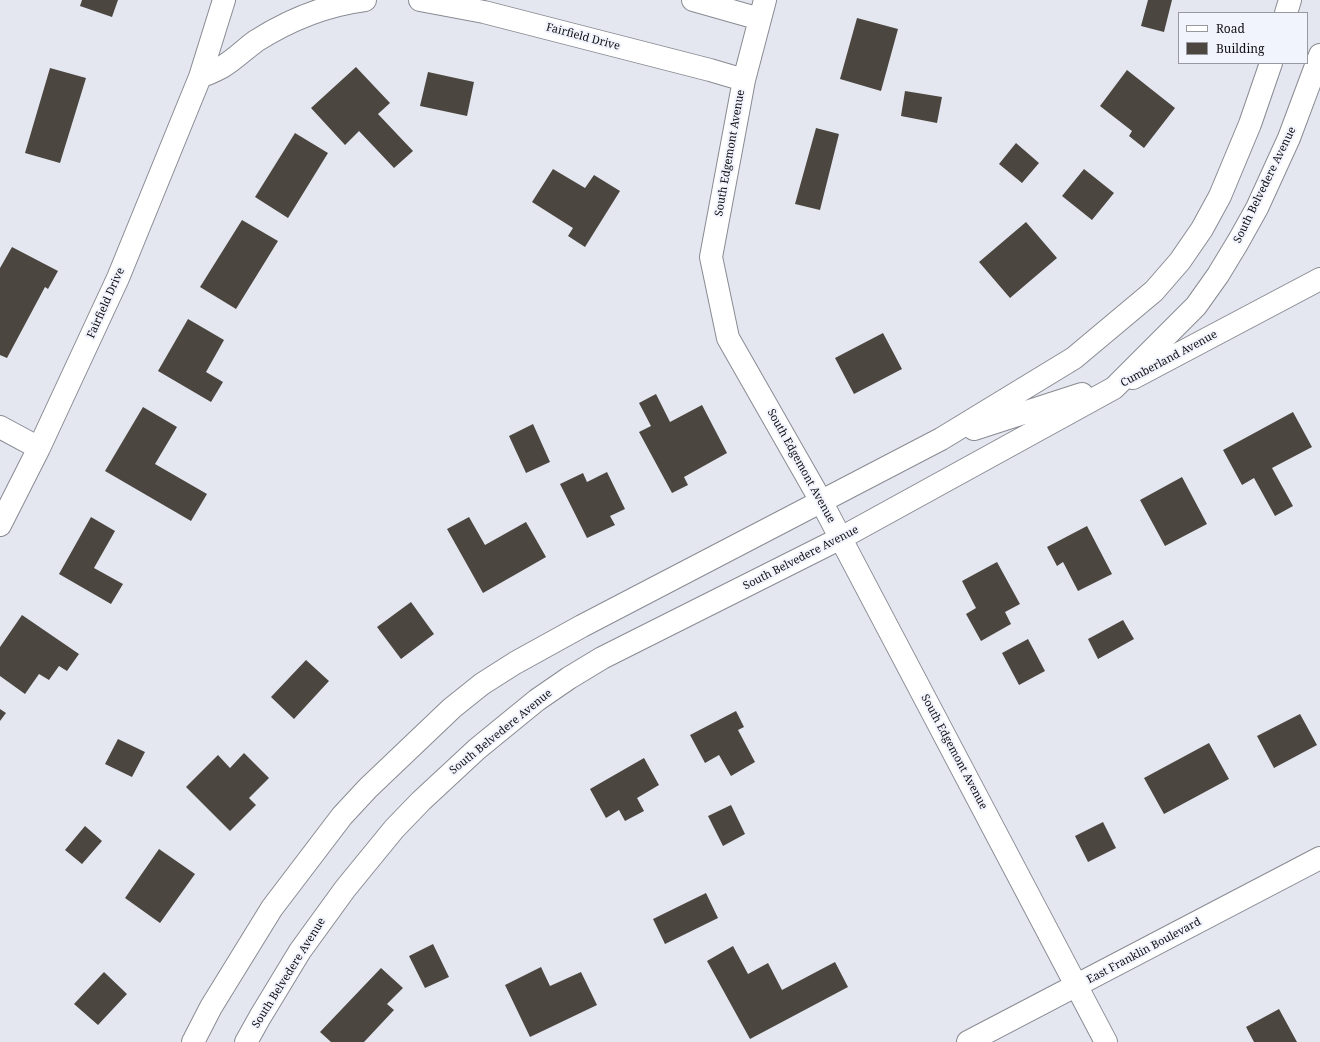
<!DOCTYPE html>
<html>
<head>
<meta charset="utf-8">
<style>
	body { margin:0 }
	#map { position:relative; width:1320px; height:1042px; overflow:hidden; background:#e5e7f0; font-family:"Noto Serif",serif }
	canvas { display:block }
	.legend { position:absolute; left:1178px; top:12px; width:130px; height:52px; box-sizing:border-box; background:#f2f4fd; border:1px solid #97999f; margin:0; padding:5px 7px; list-style:none; font-size:12px; color:#0f1013 }
	.legend li { display:flex; align-items:center; gap:8px; height:20px }
	.legend b { width:20px; border:1px solid #97999f }
</style>
</head>
<body>
<div id="map">
<canvas width="1320" height="1042"></canvas>
<ul class="legend">
<li><b style="height:5px;background:#fff"></b>Road</li>
<li><b style="height:11px;background:#4b4640"></b>Building</li>
</ul>
</div>
<script>
const ctx = document.querySelector('canvas').getContext('2d');
ctx.lineJoin = 'round';
function fill(path, color) { ctx.fillStyle = color; ctx.fill(path, 'evenodd'); }
function strokePath(path, color, width, dash) { ctx.strokeStyle = color; ctx.lineWidth = width; ctx.lineCap = dash ? 'butt' : 'round'; ctx.setLineDash(dash || []); ctx.stroke(path); }
function drawText(font, color, halo, rows, align = 'center') {
  ctx.font = font + ' "Noto Serif",serif'; ctx.lineWidth = 4; ctx.setLineDash([]); ctx.textBaseline = 'middle'; ctx.strokeStyle = halo; ctx.fillStyle = color; for (const [text, x, y, turn = 0] of rows) {
    ctx.save(); ctx.translate(x, y); ctx.rotate((+turn || 0) * Math.PI / 180); ctx.textAlign = isNaN(turn) ? turn : align; if (halo) ctx.strokeText(text, 0, 0); ctx.fillText(text, 0, 0); ctx.restore();
  }
}
const building = new Path2D(`
	M82,0H118L112,17L80,6Z
	M1148,0H1172L1164,32L1141,26Z
	M857,18L898,29L881,91L840,79Z
	M356,67L390,103L378,114L413,151L394,168L359,131L345,145L311,108Z
	M50,68L86,78L60,163L25,153Z
	M1127,70L1175,108L1144,148L1129,136L1132,131L1100,106Z
	M428,72L474,82L467,116L420,106Z
	M905,91L942,97L937,123L901,116Z
	M816,128L839,134L820,210L795,204Z
	M295,133L328,153L288,218L255,197Z
	M1016,143L1039,163L1022,183L999,164Z
	M553,169L585,188L594,175L620,191L585,247L568,236L573,228L532,202Z
	M1084,169L1114,193L1092,220L1062,196Z
	M242,220L278,241L236,309L200,287Z
	M1026,222L1057,258L1010,298L979,262Z
	M12,247L58,271L48,289L45,287L7,358L0,355V268Z
	M188,319L224,340L206,372L223,382L211,402L158,371Z
	M883,333L902,369L854,394L835,358Z
	M656,394L670,422L702,405L727,453L684,477L688,485L672,493L639,432L651,426L639,403Z
	M143,407L177,427L155,464L207,494L191,521L105,471Z
	M1293,412L1312,447L1272,468L1293,506L1275,516L1254,478L1242,485L1223,450Z
	M533,424L550,462L526,473L509,436Z
	M607,472L625,509L610,516L615,525L587,538L560,484L583,473L587,482Z
	M1182,477L1207,524L1165,546L1140,500Z
	M91,517L115,531L94,568L123,584L111,604L59,574Z
	M469,517L485,545L526,522L546,557L483,593L447,529Z
	M1087,526L1112,574L1078,591L1063,562L1057,566L1047,547Z
	M997,562L1020,604L1005,612L1011,624L981,641L966,614L976,608L962,581Z
	M411,602L434,634L401,659L377,627Z
	M22,615L79,654L67,671L59,666L49,680L39,674L25,694L0,676V647Z
	M1123,620L1134,639L1098,659L1088,639Z
	M1028,639L1045,671L1019,685L1002,653Z
	M306,660L329,681L294,719L271,697Z
	M0,709L6,713L0,721Z
	M736,711L744,727L738,730L755,762L731,776L719,755L705,763L690,735Z
	M1300,714L1317,745L1274,768L1257,736Z
	M118,739L145,752L132,777L105,764Z
	M1209,743L1229,779L1164,814L1144,778Z
	M244,753L269,778L249,798L256,805L230,831L186,787L218,755L230,768Z
	M644,758L659,785L637,798L644,811L625,821L619,810L606,818L590,789Z
	M731,805L745,834L723,846L708,816Z
	M1103,822L1116,848L1088,862L1075,836Z
	M85,826L102,841L82,864L65,850Z
	M159,849L195,874L160,923L125,898Z
	M706,893L718,918L665,944L653,919Z
	M433,944L449,977L425,988L409,956Z
	M733,946L748,974L768,963L782,990L835,962L848,987L750,1039L707,961Z
	M541,967L550,986L581,972L597,1005L530,1037L505,985Z
	M381,968L403,988L387,1004L394,1010L364,1042H331L320,1032Z
	M104,972L127,994L98,1025L74,1004Z
	M1279,1009L1297,1042H1254L1246,1027Z`);
const minor = new Path2D(`
	M420,0L484,12L710,70L744,80
	M693,0L760,19
	M765,0L744,80L711,257L728,338L821,501L1106,1042
	M1286,13L1290,0
	M200,77L224,0
	M1133,378L1320,279
	M0,427L39,448
	M974,429L1082,394
	M0,525L39,448L118,278L200,77C207,74 215,71 222,67C234,60 245,49 256,41C289,20 326,5 365,0
	M193,1042L211,1007L272,908L342,816L368,788L452,708L482,684L515,663L582,626L941,439L1074,358L1154,291L1180,261L1202,229L1220,196L1250,124L1271,63
	M246,1042L260,1017L300,951L345,889L394,829L421,801L477,749L537,700L569,678L602,658L841,538L1114,388L1196,306L1218,275L1238,242L1257,208L1289,138L1320,55`);
const primary = new Path2D(`
	M968,1042L1320,858`);
const streetNames = [
	["Fairfield Drive",583,37,15],
	["South Edgemont Avenue",730,153,-80],
	["South Belvedere Avenue",1265,185,-64],
	["Fairfield Drive",106,303,-66],
	["Cumberland Avenue",1169,359,-28],
	["South Edgemont Avenue",801,466,61],
	["South Belvedere Avenue",801,558,-27],
	["South Belvedere Avenue",501,732,-39],
	["South Edgemont Avenue",954,752,62],
	["East Franklin Boulevard",1144,951,-28],
	["South Belvedere Avenue",289,973,-58]
];
fill(building, '#4b4640');
strokePath(minor, '#898b93', 24);
strokePath(primary, '#898b93', 24);
strokePath(minor, '#fff', 22);
strokePath(primary, '#fff', 22);
drawText('11px', '#0f1013', '#f2f4fd', streetNames);
</script>
</body>
</html>
